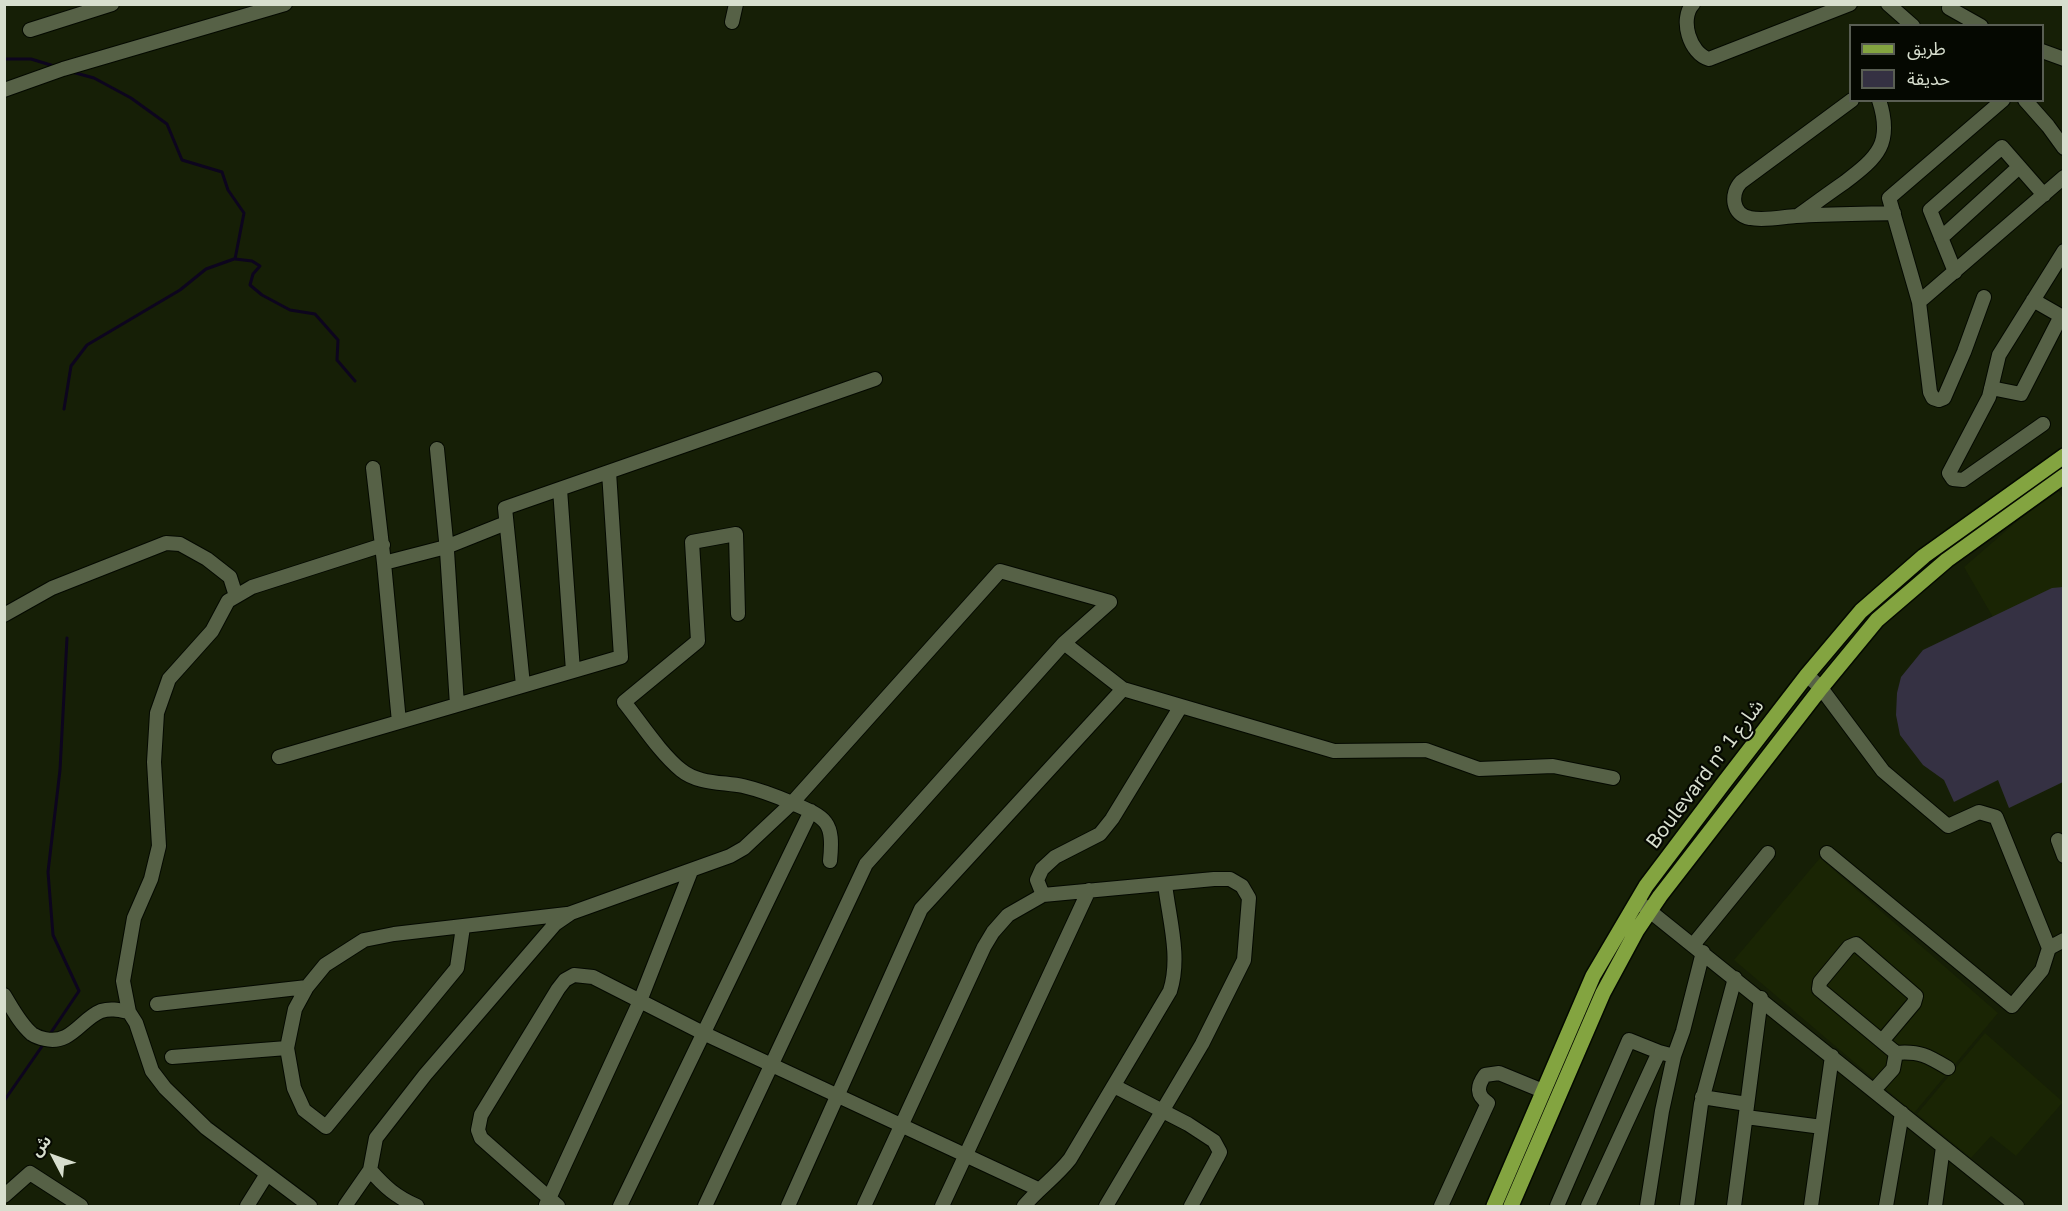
<!DOCTYPE html>
<html>
<head>
<meta charset="utf-8">
<style>
	body { margin:0 }
	#map { position:relative; width:2068px; height:1211px; overflow:hidden; background:#161f06; font-family:"Golos Text","Noto Sans Arabic",sans-serif }
	canvas { display:block }
	.frame { position:absolute; inset:0; border:6px solid #d7dece; pointer-events:none }
	.legend { position:absolute; left:1849px; top:24px; width:195px; height:78px; box-sizing:border-box; background:#050801; border:2px solid #595e53; margin:0; padding:8px 10px; list-style:none; font-size:18px; color:#d7dece }
	.legend li { display:flex; align-items:center; gap:12px; height:30px }
	.legend b { width:30px; border:2px solid #595e53 }
	.north { position:absolute; left:24px; top:1127px; width:60px; height:60px; -webkit-text-stroke:4px #050801; paint-order:stroke; rotate:311deg; font-size:16px; font-weight:700; line-height:24px; text-align:center; color:#d7dece }
	.north::after { content:''; display:block; margin:auto; width:21px; height:27px; background:#d7dece; clip-path:polygon(50% 0,100% 100%,50% 72%,0 100%) }
</style>
</head>
<body>
<div id="map">
<canvas width="2068" height="1211"></canvas>
<div class="frame"></div>
<ul class="legend">
<li><b style="height:8px;background:#83a440"></b>طريق</li>
<li><b style="height:16px;background:#353143"></b>حديقة</li>
</ul>
<div class="north">ش</div>
</div>
<script>
const ctx = document.querySelector('canvas').getContext('2d');
ctx.lineJoin = 'round';
function fill(path, color) { ctx.fillStyle = color; ctx.fill(path, 'evenodd'); }
function strokePath(path, color, width, dash) { ctx.strokeStyle = color; ctx.lineWidth = width; ctx.lineCap = dash ? 'butt' : 'round'; ctx.setLineDash(dash || []); ctx.stroke(path); }
function drawText(font, color, halo, rows, align = 'center') {
  ctx.font = font + ' "Golos Text","Noto Sans Arabic",sans-serif'; ctx.lineWidth = 4.5; ctx.setLineDash([]); ctx.textBaseline = 'middle'; ctx.strokeStyle = halo; ctx.fillStyle = color; for (const [text, x, y, turn = 0] of rows) {
    ctx.save(); ctx.translate(x, y); ctx.rotate((+turn || 0) * Math.PI / 180); ctx.textAlign = isNaN(turn) ? turn : align; if (halo) ctx.strokeText(text, 0, 0); ctx.fillText(text, 0, 0); ctx.restore();
  }
}
const built = new Path2D(`
	M2057,487L2063,499V588L1994,619L1964,567Z
	M1820,858L1998,1013L1914,1113L1734,960Z
	M1985,1033L2063,1102L2016,1156L1991,1136L1971,1158L1917,1114Z`);
const green = new Path2D(`
	M2063,587V782L2009,808L1998,780L1954,802L1944,780L1923,765L1900,735L1896,715L1897,693L1901,677L1923,650L2052,588Z`);
const stream = new Path2D(`
	M4,59H31L54,66
	M72,72L94,78L131,98L167,124L182,160L222,172L228,190L244,213L235,259L252,261L260,266L253,274L250,285L262,295L290,310L315,314L338,340L337,360L355,381
	M64,409L71,366L87,345L180,290L206,269L234,259
	M50,1034L79,991L53,935L48,872L60,770L67,638
	M4,1101L45,1042`);
const minor = new Path2D(`
	M1693,4C1679,19 1690,54 1709,59L1850,4
	M1888,4L1913,26
	M1949,8L1981,26
	M732,22L736,4
	M30,30L112,4
	M2042,51L2064,59
	M4,90L63,69L285,4
	M1852,100L1741,182C1730,194 1732,215 1750,218C1764,221 1782,217 1796,216C1829,214 1861,214 1894,213
	M2003,100L1889,198L1919,302L2064,177
	M2025,100L2048,126L2064,148
	M1799,215C1814,204 1829,193 1845,182C1878,157 1893,143 1879,100
	M1941,238L2019,167
	M1955,272L1930,210L2002,147L2044,195
	M1919,302L1930,392L1933,398L1939,400L1944,398L1964,352L1984,297
	M1991,388L2021,394L2061,316L2033,300
	M2043,424L1963,480L1953,479L1949,473L1989,397L1999,355L2064,251
	M437,449L447,551L457,705
	M373,468L384,563L399,722
	M560,489L573,671
	M384,563L446,547L506,523
	M738,614L736,534L692,542L698,641L624,702C641,723 660,753 681,770C698,784 723,782 743,786C760,790 776,796 792,803L1000,571L1110,602L1064,643L1123,689L1334,751L1426,750L1479,769L1553,766L1613,778
	M4,615L52,588L166,543L180,544L207,559L230,577L236,596
	M1807,675L1821,688L1883,771L1948,826L1979,812L1996,817L2049,948L2064,940
	M523,685L505,508L875,379
	M279,757L621,657L609,472
	M2058,840L2064,856
	M1827,853L2012,1006L2042,970L2049,948
	M1043,895L1037,880L1042,869L1055,857L1100,834L1112,819L1181,706
	M1641,904L2017,1206
	M463,927L457,968L326,1127L304,1110L294,1088L287,1048L295,1009L307,987L325,965L364,940L394,934L567,914
	M1693,945L1768,853
	M4,995C12,1008 20,1024 32,1034C35,1036 40,1038 45,1039C71,1045 81,1019 101,1011C111,1008 119,1010 129,1012L136,1023L152,1071L165,1088L206,1128L310,1206
	M157,1004L307,987
	M129,1012L123,981L134,918L151,879L159,846L154,762L157,713L169,679L212,631L228,601L252,587L383,545
	M1882,1041L1914,1003L1916,996L1856,944L1849,947L1820,982L1819,989L1896,1053
	M172,1057L287,1048
	M1114,1086L1188,1124L1214,1141L1220,1152L1217,1158L1191,1206
	M1874,1090L1893,1069L1896,1053C1920,1051 1928,1056 1948,1068
	M1702,1097L1747,1104
	M1746,1117L1822,1127
	M4,1196L30,1173L81,1206
	M546,1205L640,1001L691,871
	M247,1206L267,1174
	M345,1206L370,1170
	M417,1206C396,1197 385,1187 370,1170L376,1138L425,1075L555,924L571,913L730,856L744,848L792,803C827,818 834,821 830,861
	M558,1206L481,1138L478,1130L481,1115L558,989L565,980L574,975L593,977L703,1033L1038,1189
	M620,1206L811,811
	M705,1206L866,864L1064,643
	M788,1206L921,909L1123,689
	M864,1206L984,947L993,932L1008,915L1043,895L1214,879H1230L1242,886L1249,898L1244,960L1202,1044L1106,1206
	M942,1206L1089,890
	M1024,1206C1038,1189 1056,1177 1070,1159L1170,991C1181,957 1169,919 1165,884
	M1441,1206L1488,1103C1476,1095 1477,1086 1485,1075L1499,1073L1543,1091
	M1557,1206L1629,1040L1659,1052L1674,1056
	M1588,1206L1659,1052
	M1647,1206L1662,1111L1674,1056L1683,1031L1703,952
	M1687,1206L1701,1104L1735,978
	M1734,1206L1761,998
	M1811,1206L1832,1056
	M1886,1206L1902,1113
	M1935,1206L1943,1147`);
const major = new Path2D(`
	M1494,1206L1593,976L1646,886L1723,784L1807,675L1861,611L1924,556L2064,456
	M1511,1206L1603,993L1637,930L1660,896L1821,688L1877,620L1947,560L2064,476`);
const streetNames = [
	["Boulevard n° شارع 1",1705,774,-53]
];
fill(built, '#1a2504');
fill(green, '#353143');
strokePath(stream, '#0d051e', 3);
strokePath(minor, '#040900', 16);
strokePath(major, '#040900', 18);
strokePath(minor, '#566146', 14);
strokePath(major, '#83a440', 15);
drawText('20px', '#d7dece', '#050801', streetNames);
</script>
</body>
</html>
